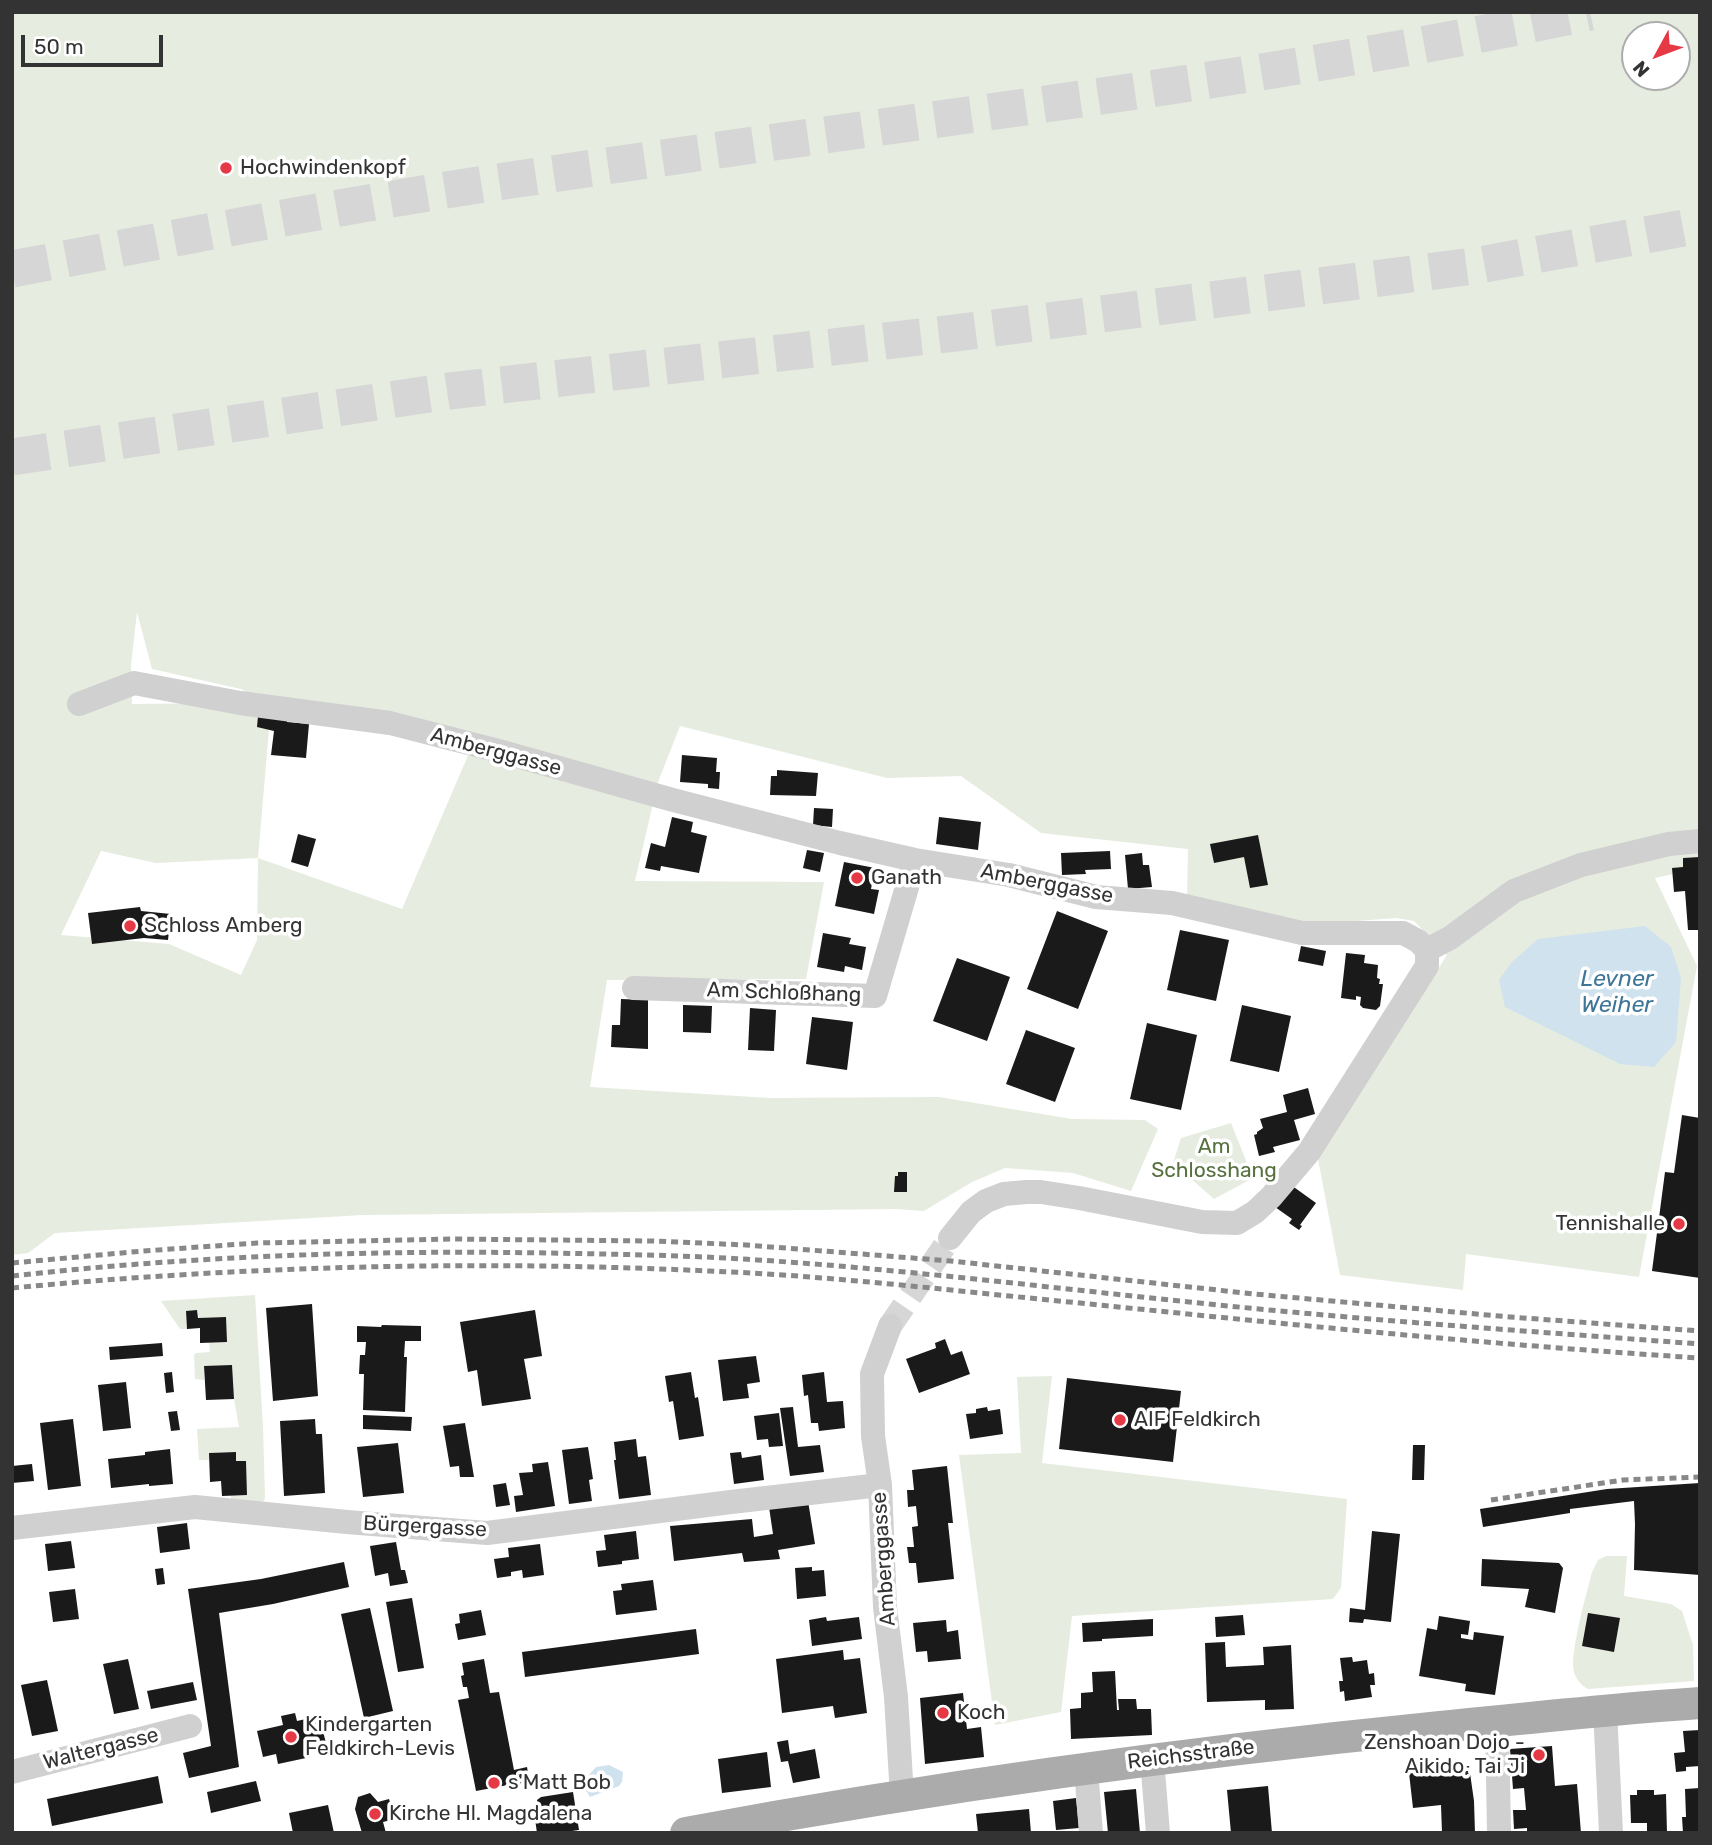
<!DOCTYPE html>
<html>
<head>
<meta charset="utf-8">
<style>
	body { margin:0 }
	#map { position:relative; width:1712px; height:1845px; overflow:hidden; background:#fff; font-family:Rubik,sans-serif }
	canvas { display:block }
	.frame { position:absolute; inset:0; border:14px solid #333; pointer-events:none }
	.north { position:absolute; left:1621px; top:21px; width:70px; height:70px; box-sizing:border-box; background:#fff; border:2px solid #adadad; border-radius:50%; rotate:229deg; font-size:19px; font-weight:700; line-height:28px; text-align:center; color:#333 }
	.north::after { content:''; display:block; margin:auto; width:24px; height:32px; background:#e63946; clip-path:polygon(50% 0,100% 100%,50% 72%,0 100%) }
	.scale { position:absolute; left:21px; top:35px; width:142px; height:32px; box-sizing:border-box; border:4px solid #333; border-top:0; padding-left:9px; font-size:21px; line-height:24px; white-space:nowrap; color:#333; -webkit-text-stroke:5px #fff; paint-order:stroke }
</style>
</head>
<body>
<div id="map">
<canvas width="1712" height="1845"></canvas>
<div class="frame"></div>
<div class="north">N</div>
<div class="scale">50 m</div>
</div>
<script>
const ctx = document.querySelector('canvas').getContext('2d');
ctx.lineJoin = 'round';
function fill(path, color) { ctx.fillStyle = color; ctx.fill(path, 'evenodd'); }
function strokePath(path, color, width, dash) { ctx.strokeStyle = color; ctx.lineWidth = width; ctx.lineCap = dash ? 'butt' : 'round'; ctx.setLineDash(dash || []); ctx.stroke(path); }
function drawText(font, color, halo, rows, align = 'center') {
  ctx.font = font + ' Rubik,sans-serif'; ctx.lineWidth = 7; ctx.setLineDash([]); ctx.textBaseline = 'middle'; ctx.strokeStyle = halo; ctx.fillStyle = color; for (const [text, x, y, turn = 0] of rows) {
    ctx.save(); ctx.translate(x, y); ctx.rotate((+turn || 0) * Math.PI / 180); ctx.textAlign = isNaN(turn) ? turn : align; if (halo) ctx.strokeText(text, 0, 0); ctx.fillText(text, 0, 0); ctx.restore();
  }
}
const green = new Path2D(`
	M12,12H1700V868L1655,878L1697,966L1639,1277L1466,1254L1463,1290L1340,1275L1318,1159L1447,955L1414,921L1396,918L1343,922L1284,921L1187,897L1188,849L1041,833L961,776L887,778L680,726L658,782L635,881L824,882L806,979L607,980L590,1087L770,1098L939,1097L1072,1119L1145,1120L1158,1129L1131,1191L1073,1173L1005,1168L972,1182L924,1211L896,1209L363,1215L55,1233L28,1253L12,1255ZM1635,35H1677V77H1635ZM137,612L152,669L241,689L269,705L240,703L132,704L131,665ZM271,706L476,737L402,909L258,858ZM101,851L156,863L258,858L257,940L241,975L169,944L61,935Z
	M1231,1123L1253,1178L1214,1199L1173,1163L1181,1138Z
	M255,1295L263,1426L265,1498L263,1502L231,1500V1495L247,1494L246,1461H236V1452L209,1453V1460H199L197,1429L239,1427L234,1399L204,1366V1380L195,1379L194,1355L196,1353L210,1352L209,1342L226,1317L199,1318L197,1310L186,1311L187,1329H180L161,1301Z
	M1052,1376L1042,1463L1347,1499L1341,1588L1333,1599L1072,1616L1061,1712L995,1725L959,1455L1021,1453L1017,1377Z
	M1606,1556H1627L1624,1596L1671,1604L1682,1611L1693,1645L1694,1681L1588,1689C1581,1685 1576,1679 1574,1672C1569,1655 1587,1592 1592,1572L1598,1560Z`);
const water = new Path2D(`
	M1645,926L1671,947L1681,978L1676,1042L1654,1067L1620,1064L1505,1007L1499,980L1512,962L1538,939Z
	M609,1765L623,1772L622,1782L619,1786L590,1797L587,1792L578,1787L596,1767Z`);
const building = new Path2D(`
	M258,716L287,719V722L309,724L306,758L271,755L274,731L257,727Z
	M682,755L717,758L716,772H720L719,789L708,788V784L680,782Z
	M777,770L818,773L816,796L770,795L771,776H777Z
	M814,808L833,809L832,827L813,825Z
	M672,817L693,822L691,832L707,836L699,873L661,866L660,871L645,868L651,843L665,847Z
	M939,817L981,822L978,850L936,844Z
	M298,834L316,839L308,867L291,862Z
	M1258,835L1268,885L1250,888L1244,857L1214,863L1210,844Z
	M807,850L824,853L820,872L803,868Z
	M1110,851L1111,869L1085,870L1086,874L1062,875L1061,853Z
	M1142,853L1143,865H1149L1152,887L1128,889L1125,855Z
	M1700,857V930H1688L1685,891L1674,892L1672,868L1683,867V858Z
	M844,862L875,868L871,889L879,890L874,914L835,906Z
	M140,907L141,911L171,914L168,940L144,938L92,944L88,913Z
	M1057,911L1108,931L1078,1009L1027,989Z
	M1180,930L1229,940L1216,1001L1167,990Z
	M823,933L851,938L849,944L866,947L862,970L845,966L844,972L817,967Z
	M1301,946L1326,951L1323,966L1298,961Z
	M1346,953L1365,955L1364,963L1378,965L1377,978L1380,979L1379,984H1383L1380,1006L1376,1010L1363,1008L1360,1005L1361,997L1356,996V1000L1341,998Z
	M957,958L1010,977L987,1041L933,1021Z
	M621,999L648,1000V1049L611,1047L612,1025H620Z
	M683,1005L712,1006L711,1033L683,1032Z
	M1242,1005L1291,1016L1279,1072L1230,1061Z
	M750,1008L776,1010L774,1051L748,1050Z
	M812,1017L853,1022L847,1070L806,1064Z
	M1147,1023L1197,1035L1181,1110L1130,1099Z
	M1026,1030L1075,1048L1055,1102L1006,1084Z
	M1308,1088L1315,1114L1294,1120L1300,1140L1273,1147L1275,1152L1259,1156L1254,1135L1257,1134V1132L1263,1128L1260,1119L1287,1112L1283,1095Z
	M1682,1115L1700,1118V1278L1652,1271L1665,1172L1674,1173Z
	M898,1172H907V1192H894L895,1176H898Z
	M1291,1185L1316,1203L1300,1225L1302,1226L1299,1230L1289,1223L1292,1219L1275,1207Z
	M312,1304L318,1396L273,1401L266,1308Z
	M197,1310L198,1318L226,1317L227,1342L200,1343V1328L187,1329L186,1311Z
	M535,1310L542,1356L524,1359L531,1399L482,1406L477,1370L468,1372L460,1322Z
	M382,1325L421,1326V1341H405L404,1357H407L405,1412L363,1410L364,1374H359L360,1355H365L366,1342H357V1326L381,1327Z
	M945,1339L951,1355L962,1351L970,1374L919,1393L906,1359L936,1348L935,1343Z
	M162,1343L163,1356L110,1360L109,1347Z
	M756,1356L760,1382L747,1384L749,1398L723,1401L718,1360Z
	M232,1365L234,1399L206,1400L204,1366Z
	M172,1372L174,1392L166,1393L164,1373Z
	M691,1372L695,1398L698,1397L704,1436L679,1440L673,1401L669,1402L665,1376Z
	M824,1372L827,1402L843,1401L845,1428L819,1431L818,1423H811L808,1395L804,1396L802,1375Z
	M1067,1378L1181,1391L1173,1462L1059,1449Z
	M126,1382L131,1428L103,1431L98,1385Z
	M793,1407L798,1447L820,1445L824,1472L790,1476L780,1408Z
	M987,1407L988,1411L1000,1409L1003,1434L970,1439L966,1414L976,1413V1409Z
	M177,1411L180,1430L171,1431L168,1412Z
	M779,1413L783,1446L769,1447L768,1439L757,1440L754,1416Z
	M363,1415L412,1417L411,1431L363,1429Z
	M73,1419L81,1486L48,1490L40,1423Z
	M315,1419L316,1434H322L325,1493L284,1496L280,1421Z
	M465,1423L474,1477H460L459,1466L450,1467L443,1426Z
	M636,1439L638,1457L646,1456L651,1495L619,1499L614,1460H616L614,1442Z
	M398,1443L404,1493L363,1497L357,1447Z
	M1413,1445H1425L1424,1480H1412Z
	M588,1447L593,1479L589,1480L592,1501L569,1504L562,1450Z
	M170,1449L173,1484L149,1486V1484L111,1488L108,1459L145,1455V1452Z
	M236,1452V1461H246L247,1495L222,1496L221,1481L210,1482L209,1453Z
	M741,1452L742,1458L761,1455L764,1480L734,1484L730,1453Z
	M548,1462L555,1506L516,1512L514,1496L523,1495L519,1473L533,1472L532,1464Z
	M32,1464L34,1481L12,1483V1466Z
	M947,1466L953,1523H948L954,1579L918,1583L916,1563H909L907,1547H914L912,1527L918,1526L916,1506L908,1507L907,1490H914L912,1470Z
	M506,1483L510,1505L496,1507L493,1485Z
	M1700,1483V1575L1634,1570L1635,1524L1634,1501L1570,1509V1513L1483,1527L1480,1509L1607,1489Z
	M808,1501L815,1544L778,1550L780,1559L744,1562L742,1553L674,1561L670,1526L752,1519L754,1537L773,1534L769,1507Z
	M187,1523L190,1549L160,1553L157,1527Z
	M636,1531L639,1559L622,1561V1564L598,1567L596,1551L606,1550L604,1535Z
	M1372,1531L1400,1534L1391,1622L1364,1619L1363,1623L1349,1622L1350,1608L1365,1610Z
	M71,1541L75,1568L48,1571L45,1544Z
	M396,1542L401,1570H405L408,1583L390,1586L388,1573L375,1576L370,1546Z
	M540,1544L544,1575L523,1578L522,1570L511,1572V1576L497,1578L494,1559L509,1557L508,1548Z
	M1482,1559L1559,1563L1563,1568L1555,1613L1525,1607L1529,1589L1481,1586Z
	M344,1562L349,1587L273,1604L219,1613L239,1767L189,1778L183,1753L211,1746L188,1589L261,1579Z
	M812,1567V1571L824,1570L826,1596L797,1599L795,1568Z
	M163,1568L165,1584L157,1585L155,1569Z
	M653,1580L657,1610L616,1615L613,1591L622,1590L621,1584Z
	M75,1589L79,1619L53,1622L49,1592Z
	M412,1598L424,1668L398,1672L386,1602Z
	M370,1608L393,1711L364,1718L341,1614Z
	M481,1610L486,1635L458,1640L455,1624L460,1623L459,1614Z
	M1588,1613L1620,1618L1614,1652L1582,1646Z
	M1243,1615L1245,1635L1216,1637L1215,1617Z
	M1439,1616L1470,1621L1468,1635L1461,1634V1638L1473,1640L1474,1632L1504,1636L1495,1695L1465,1691L1466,1684L1419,1676L1427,1628L1437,1630Z
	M826,1617L827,1621L859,1617L862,1639L812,1646L809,1620Z
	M1153,1619V1636L1102,1639V1641L1083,1642L1082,1623Z
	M946,1620L947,1632L958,1630L961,1659L928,1662L927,1651L916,1652L913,1623Z
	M696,1629L699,1654L525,1677L522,1652Z
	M1225,1642L1226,1667L1264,1665L1263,1647L1291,1645L1294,1709L1265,1710V1700L1207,1702L1205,1643Z
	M843,1650L844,1660L860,1658L867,1713L835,1718L833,1706L782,1713L776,1659Z
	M1352,1657L1353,1662L1367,1660L1369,1674L1374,1673L1375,1685H1370L1372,1697L1345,1701L1344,1691L1340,1692L1339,1681H1343L1340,1658Z
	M128,1659L139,1709L114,1714L103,1664Z
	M484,1659L490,1693L499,1692L514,1770L527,1767L530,1784L513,1788V1784L476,1791L458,1700L469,1698L467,1687H463L461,1676L464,1675L462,1663Z
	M1115,1671L1117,1710H1119L1118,1699H1136L1137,1709H1151L1152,1735L1071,1739L1070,1709L1081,1708V1693L1093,1692L1092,1672Z
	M47,1680L58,1731L32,1736L21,1685Z
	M193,1682L197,1700L151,1709L147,1691Z
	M963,1693L967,1729L981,1727L984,1757L925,1764L920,1698Z
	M295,1713L297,1721L319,1716L326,1743L304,1748L306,1758L278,1764L276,1754L263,1757L257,1731L283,1725L281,1716Z
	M1700,1730V1766L1686,1767V1771L1676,1772L1674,1753L1685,1752L1683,1731Z
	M788,1740L790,1754L815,1749L820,1778L793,1783L788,1761L781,1762L777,1742Z
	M1552,1746L1555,1786L1577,1784L1581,1833H1527V1828L1514,1829L1513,1810H1526L1524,1788L1513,1789L1510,1749Z
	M767,1752L771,1787L722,1793L718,1759Z
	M1469,1766L1474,1801L1475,1833H1442L1441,1805L1413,1808L1409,1773Z
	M158,1776L163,1803L52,1826L47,1799Z
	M256,1781L261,1801L211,1813L207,1792Z
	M1268,1786L1272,1833H1231L1227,1790Z
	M1700,1788V1833H1683L1682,1817H1686L1685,1789Z
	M1136,1789L1140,1833H1108L1104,1792Z
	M1637,1790H1654V1795L1666,1794L1667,1833H1647V1823H1631L1630,1795H1637Z
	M573,1792L579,1830L558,1833H537L534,1812L539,1811L537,1800L541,1797Z
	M370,1793L378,1802L389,1799L395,1819L383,1822L386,1833H362L355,1809L358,1797Z
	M1076,1798L1079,1828L1056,1830L1053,1801Z
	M328,1805L334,1833H293L289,1813Z
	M1029,1809L1031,1833H978L976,1814Z`);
const minorTunnel = new Path2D(`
	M890,1326L950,1238`);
const highwayTunnel = new Path2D(`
	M12,269C181,237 349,204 518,179C720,149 921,122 1123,93C1279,70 1435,45 1590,12
	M12,457L449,391L955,333L1474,266L1700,225`);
const minor = new Path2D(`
	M79,704L134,683L240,703L390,723L499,751L673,800L840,843L915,860L1009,875L1096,897L1172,903L1302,933H1403L1418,941L1427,950V966L1309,1152L1271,1197L1255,1212L1237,1223L1202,1222L1079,1198L1041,1192H1026L1004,1194L986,1201L971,1212L950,1238
	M1427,950L1450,938L1514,891L1581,865L1669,844L1700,841
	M634,988L875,996L915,860
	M890,1326L872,1374L873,1436L880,1485L885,1607L896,1697L902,1796
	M12,1528L195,1507L347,1522L487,1533L731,1502L880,1485
	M1605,1710L1611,1833
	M1497,1721L1499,1833
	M1152,1759L1158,1833
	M1086,1769L1091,1833
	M12,1772L190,1726`);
const major = new Path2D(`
	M686,1833C933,1787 1181,1753 1431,1728C1520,1719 1610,1709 1700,1703`);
const rail = new Path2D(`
	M12,1263L143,1251L257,1243L452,1239L653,1241L746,1245L951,1261L1254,1294L1510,1317L1700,1331
	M12,1276C190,1256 369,1250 547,1253C607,1254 666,1255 726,1258C904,1268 1081,1292 1259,1309C1406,1323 1553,1333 1700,1344
	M12,1288C244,1266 476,1260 709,1271C836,1276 963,1292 1090,1304C1293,1325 1496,1345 1700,1358
	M1491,1500L1623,1480L1700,1477`);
const markers = [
	[226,168,7,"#e63946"],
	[857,878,7,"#e63946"],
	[130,926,7,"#e63946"],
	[1679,1224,7,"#e63946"],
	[1120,1420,7,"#e63946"],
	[943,1713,7,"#e63946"],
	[291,1737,7,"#e63946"],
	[1539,1755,7,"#e63946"],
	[494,1783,7,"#e63946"],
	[375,1814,7,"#e63946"]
];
const poiNames = [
	["Hochwindenkopf",240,168],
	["Ganath",871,878],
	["Schloss Amberg",144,926],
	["Tennishalle",1665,1224,"right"],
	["AIF Feldkirch",1134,1420],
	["Koch",957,1713],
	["Kindergarten",305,1725],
	["Feldkirch-Levis",305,1749],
	["Zenshoan Dojo -",1525,1743,"right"],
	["Aikido, Tai Ji",1525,1767,"right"],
	["s'Matt Bob",508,1783],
	["Kirche Hl. Magdalena",389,1814]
];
const streetNames = [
	["Amberggasse",496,752,15],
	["Amberggasse",1047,884,11],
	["Am Schloßhang",784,993,2],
	["Bürgergasse",425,1527,3],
	["Amberggasse",884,1559,-94],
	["Waltergasse",101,1749,-14],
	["Reichsstraße",1191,1755,-7]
];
const parkNames = [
	["Am",1214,1147],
	["Schlosshang",1214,1171]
];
const waterNames = [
	["Levner",1617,979],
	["Weiher",1617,1005]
];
fill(green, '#e6ecdf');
fill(water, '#cfe2ee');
fill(building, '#1a1a1a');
strokePath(minorTunnel, '#d6d6d6', 24, [24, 12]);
strokePath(highwayTunnel, '#d6d6d6', 37, [37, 18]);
strokePath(minor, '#d0d0d0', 24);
strokePath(major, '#ababab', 32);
strokePath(rail, '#888', 5, [7, 5]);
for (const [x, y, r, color] of markers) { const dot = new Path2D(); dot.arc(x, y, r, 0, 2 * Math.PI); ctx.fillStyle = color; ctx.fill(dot); strokePath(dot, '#fff', 2.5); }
drawText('21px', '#333', '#fff', poiNames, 'left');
drawText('21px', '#333', '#fff', streetNames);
drawText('21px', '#56703f', '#fff', parkNames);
drawText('italic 23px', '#3f7597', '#fff', waterNames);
</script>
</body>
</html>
